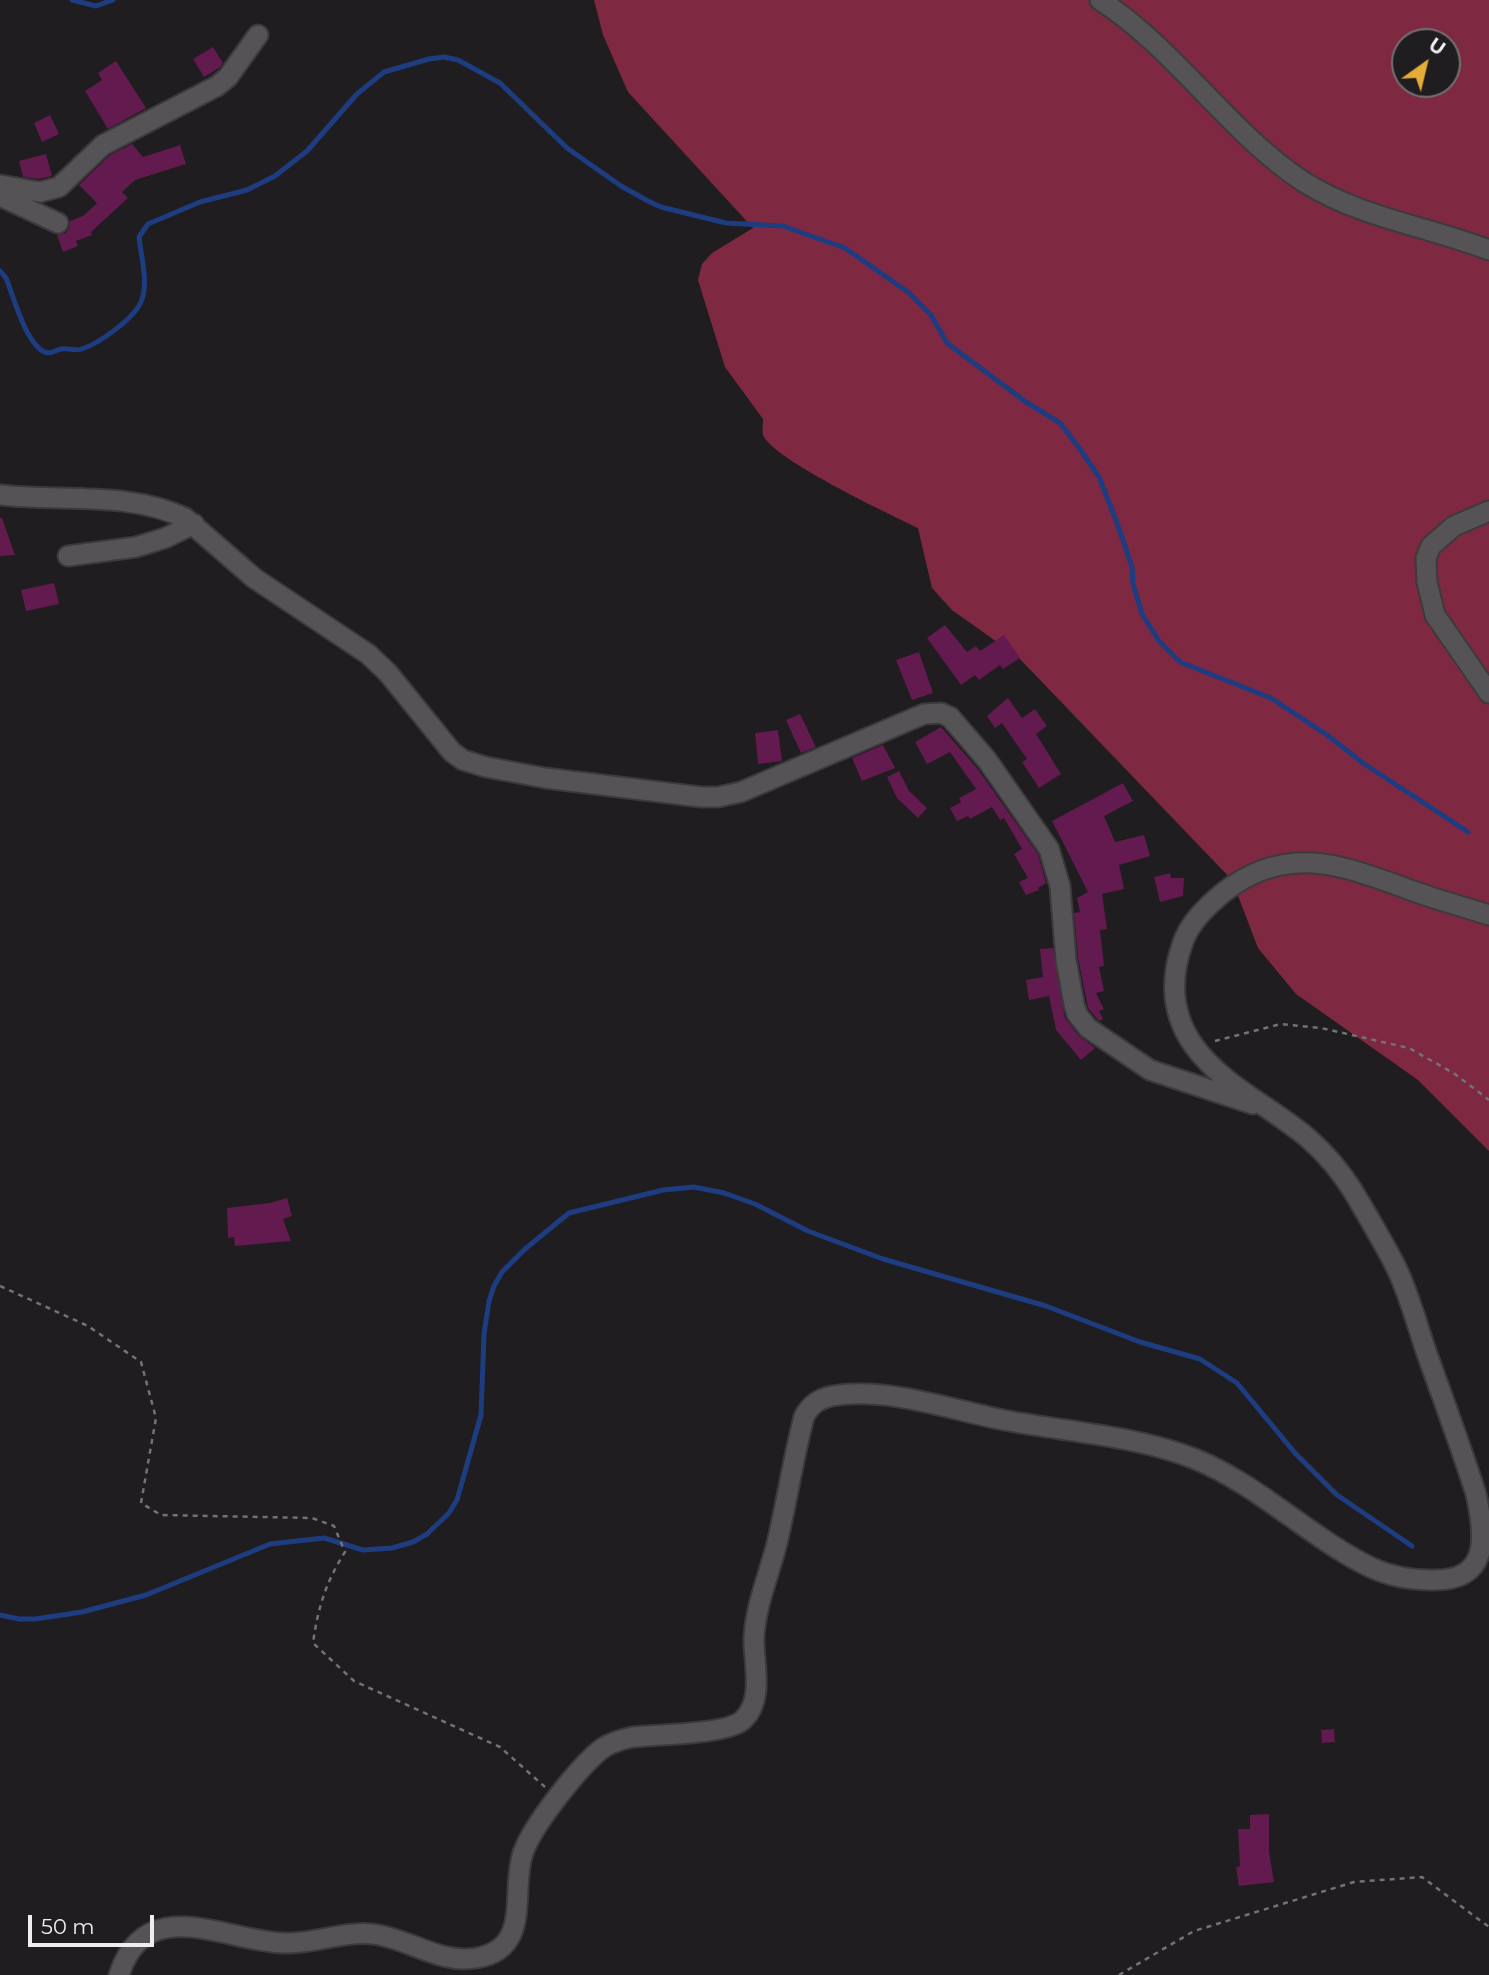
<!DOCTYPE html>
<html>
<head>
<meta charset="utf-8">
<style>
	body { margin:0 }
	#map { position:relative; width:1489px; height:1975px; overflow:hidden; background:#1f1d20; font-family:Montserrat,sans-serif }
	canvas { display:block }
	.north { position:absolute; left:1391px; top:28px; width:70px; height:70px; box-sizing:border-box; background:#1f1d20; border:2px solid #727073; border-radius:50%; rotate:34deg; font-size:19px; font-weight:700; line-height:28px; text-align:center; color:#eeedef }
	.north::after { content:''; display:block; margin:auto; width:24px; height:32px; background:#e5ad35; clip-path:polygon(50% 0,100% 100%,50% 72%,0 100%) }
	.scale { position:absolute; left:28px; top:1915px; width:126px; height:32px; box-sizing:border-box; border:4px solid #eeedef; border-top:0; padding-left:9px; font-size:21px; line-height:24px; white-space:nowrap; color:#eeedef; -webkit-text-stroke:5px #1f1d20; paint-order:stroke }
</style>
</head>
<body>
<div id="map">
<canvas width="1489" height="1975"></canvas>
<div class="north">U</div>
<div class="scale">50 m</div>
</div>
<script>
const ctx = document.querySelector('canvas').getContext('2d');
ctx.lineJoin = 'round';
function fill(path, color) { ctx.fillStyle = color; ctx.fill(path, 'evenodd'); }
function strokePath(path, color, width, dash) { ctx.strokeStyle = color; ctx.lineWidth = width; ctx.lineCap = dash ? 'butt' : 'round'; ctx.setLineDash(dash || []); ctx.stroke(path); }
const forest = new Path2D(`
	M594,0H1489V1151L1418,1080L1296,994L1258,948L1232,880L1018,657L952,610L932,588L918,528C891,515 772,459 763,435C762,431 763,424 763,419L725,367L698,280L702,264L712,253L753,228L628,92L603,35ZM1405,42H1447V84H1405Z`);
const stream = new Path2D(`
	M72,0L96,6L113,0
	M0,271L6,278C14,298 24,337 41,350C49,356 53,351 61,349C68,348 76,351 82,349C100,343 133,319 141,302C149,283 141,257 139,237L148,224L200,202L247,190L275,176L307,151L357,94L384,72L429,59L444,57L458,60L500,83L567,148L621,186L648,201L661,207L726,223L783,226L845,248L908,292L931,315L947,343L1026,402L1060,423L1080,449L1099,477L1116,520L1132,567L1133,584L1142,614L1159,641L1180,662L1271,698L1327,735L1363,763L1468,832
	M0,1615L19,1619H35L82,1612L146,1595L270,1544L324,1538L363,1550L392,1548L413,1542L427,1534L449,1513L457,1500L481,1415L484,1334L489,1301L494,1286L502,1272L525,1249L569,1213L663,1190L694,1187L724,1193L755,1204L808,1231L883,1259L1046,1306L1140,1342L1200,1359L1237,1383L1295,1453L1337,1495L1412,1546`);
const building = new Path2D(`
	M213,47L223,63L219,68L204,77L193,59Z
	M116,61L146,108L108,129L85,91L102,80L98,73Z
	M50,115L59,134L42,142L34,123Z
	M132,144L143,157L180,145L186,164L135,180L122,192L128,198L91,232L92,235L76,241L78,246L63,252L57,235L66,233L69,228L70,221L83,216L97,203L79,185L110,155Z
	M46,154L52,176L39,179L23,177L19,161Z
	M0,518H2L15,555L0,556Z
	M54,583L59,604L26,611L21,590Z
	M945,625L967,652L976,646L980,651L1004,635L1020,658L1003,669L1000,665L979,680L975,675L961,685L927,638Z
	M919,652L933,693L912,700L896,660Z
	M1008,698L1022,718L1035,709L1047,726L1036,734L1061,774L1039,788L1022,762L1027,759L1002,723L995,728L987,716Z
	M800,714L816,747L801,753L786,720Z
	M941,727L977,768L1038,854L1046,883L1038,888L1039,890L1026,895L1019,882L1028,878L1014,854L1022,849L1004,818L1000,820L992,807L970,819L968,816L957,821L950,808L961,802L959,798L976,789L950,752L927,764L915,742Z
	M778,730L782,761L758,764L755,733Z
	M883,745L895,768L862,781L852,758Z
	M899,771L909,791L927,808L918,818L897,798L887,777Z
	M1123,783L1133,801L1104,816L1115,842L1144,835L1150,856L1119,865L1124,889L1102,894L1107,929L1100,930L1104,966L1099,967L1104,991L1096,993L1104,1009L1099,1011L1103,1019L1099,1021L1088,1008L1078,958L1074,913L1080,912L1077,898L1088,892L1052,821Z
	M1170,873L1171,878H1184L1183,896L1160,902L1154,877Z
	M1053,948L1065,1018L1079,1036L1095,1048L1081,1060L1056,1030L1049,996L1029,1000L1026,980L1043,977L1040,949Z
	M287,1198L292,1216L283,1219L291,1241L235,1246L234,1237L228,1238L227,1208L270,1203Z
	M1334,1729L1335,1742L1322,1743L1321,1730Z
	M1269,1814V1852L1274,1882L1239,1886L1236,1867L1240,1866L1238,1829H1250V1815Z`);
const path = new Path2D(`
	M1215,1041L1281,1024L1321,1028L1409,1048L1455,1074L1489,1100
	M0,1286L88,1326L141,1362L156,1418L141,1503L161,1515L312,1518L334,1526L345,1552C326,1582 318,1607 313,1643L354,1681L500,1747L545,1787
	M1119,1975L1194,1931L1354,1882L1422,1877L1489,1927`);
const minor = new Path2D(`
	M1100,0C1176,49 1229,133 1304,182C1361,218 1427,226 1489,250
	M0,185L40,192L59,187L103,145L217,86L228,77L258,35
	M0,196L58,223
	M0,495C61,502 128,491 185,518L254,578L368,654L388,673L452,752L463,760L486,767L545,778L701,797H718L741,792L924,714L941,713L950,717L987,760L1049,849L1060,886L1066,960L1074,1004L1077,1014L1088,1028L1150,1070L1253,1104
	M1489,511L1454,526L1431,546L1426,558L1427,582L1435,615L1489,693
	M68,556L136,547L165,538L194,524
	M119,1975C146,1891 226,1942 285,1943C317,1944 347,1929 379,1935C412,1941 442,1964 476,1958C533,1949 510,1891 523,1853C532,1826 580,1765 603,1748C612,1742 623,1739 633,1737C658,1734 726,1735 743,1720C765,1699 753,1663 754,1637C756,1604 769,1575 777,1543C787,1501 793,1459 804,1417C810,1405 818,1399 832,1396C888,1386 954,1411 1009,1421C1069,1432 1138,1436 1195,1459C1259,1485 1309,1537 1370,1567C1389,1576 1412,1580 1432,1580C1489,1581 1486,1539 1476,1494C1461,1447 1444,1401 1427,1354C1417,1325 1409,1293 1395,1265C1382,1240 1367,1215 1353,1191C1341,1172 1326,1154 1309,1139C1272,1107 1223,1086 1194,1046C1172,1015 1170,980 1182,945C1189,923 1206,907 1224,892C1288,842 1345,866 1413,891C1438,900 1464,907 1489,915`);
fill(forest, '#7f2842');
strokePath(stream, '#1e3c80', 5);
fill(building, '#621a4f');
strokePath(minor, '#3b3a3c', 23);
strokePath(path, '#737274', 2.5, [5, 5]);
strokePath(minor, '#565357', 19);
</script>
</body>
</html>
